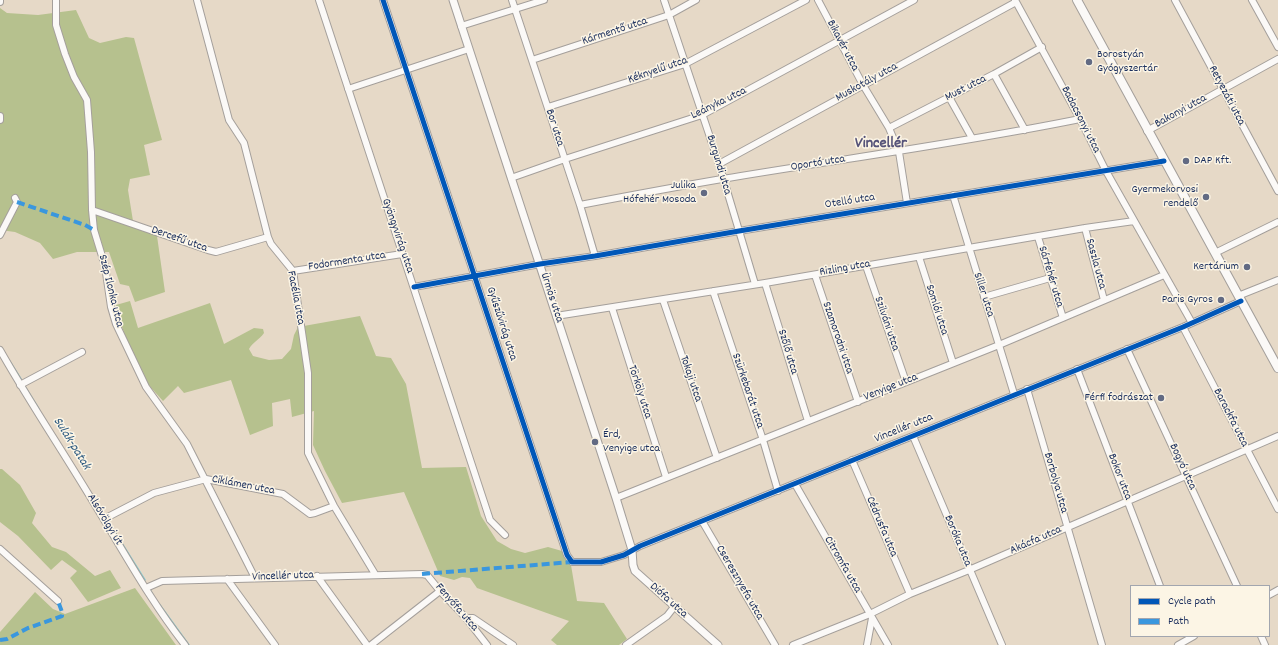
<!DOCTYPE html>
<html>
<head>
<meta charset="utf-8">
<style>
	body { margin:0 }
	#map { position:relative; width:1278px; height:645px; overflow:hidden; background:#e6d9c7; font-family:Dekko,sans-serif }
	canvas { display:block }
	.legend { position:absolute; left:1130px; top:585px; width:140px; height:52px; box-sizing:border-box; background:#fcf5e5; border:1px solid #a2a6af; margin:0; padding:5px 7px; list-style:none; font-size:12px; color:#1b2f5e }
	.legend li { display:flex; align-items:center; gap:8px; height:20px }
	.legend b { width:20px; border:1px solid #a2a6af }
</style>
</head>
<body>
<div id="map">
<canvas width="1278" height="645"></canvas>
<ul class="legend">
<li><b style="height:5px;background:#0057b8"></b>Cycle path</li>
<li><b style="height:5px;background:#3a97de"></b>Path</li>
</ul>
</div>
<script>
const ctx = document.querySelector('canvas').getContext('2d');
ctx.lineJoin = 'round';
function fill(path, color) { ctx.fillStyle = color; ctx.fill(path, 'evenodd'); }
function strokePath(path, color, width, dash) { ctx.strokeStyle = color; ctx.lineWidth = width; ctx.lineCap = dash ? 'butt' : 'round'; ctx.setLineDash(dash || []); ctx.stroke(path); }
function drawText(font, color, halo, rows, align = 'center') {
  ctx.font = font + ' Dekko,sans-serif'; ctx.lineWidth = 3; ctx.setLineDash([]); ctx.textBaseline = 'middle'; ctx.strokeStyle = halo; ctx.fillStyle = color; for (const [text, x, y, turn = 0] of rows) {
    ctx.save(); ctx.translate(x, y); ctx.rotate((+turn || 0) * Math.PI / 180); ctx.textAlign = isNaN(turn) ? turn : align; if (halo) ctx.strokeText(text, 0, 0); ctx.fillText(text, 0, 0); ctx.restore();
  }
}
const forest = new Path2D(`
	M0,8L7,13L38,15L76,10L89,38L100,43L126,37L134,38L162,140L144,145L150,175L130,179L128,190L133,221L156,229L165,292L135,302L129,286L120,284L109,252H77L53,259L40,243L15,232L0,230Z
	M130,301L138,328L210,303L224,344L254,328L263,329L264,333C259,340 253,342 249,349L253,356L269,360L282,359L291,349L294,335L298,327L360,316L376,356L391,358L406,384L422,468L466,467L481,516L497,541L511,549L525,553L548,547L562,551L571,565L577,601L604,603L627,639L619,645H557L551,640L569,621L477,588L470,578L462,577L454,580L440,576L404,492L342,503L325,471L313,445L314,411L292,417L290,399L272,403L273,426L250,435L231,380L184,393L178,386L163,401L146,382L127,340L120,322L116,305Z
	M0,469H2L20,485L36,513L32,523L52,547L66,552L95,576L110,570L121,588L88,602L70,578L77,571L62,560L51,570L18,536L0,522Z
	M135,588L176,645H0V632L35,592L53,609L65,614Z`);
const stream = new Path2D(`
	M9,360L21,379
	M24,385L39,409
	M108,521L145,580
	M151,591L154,597
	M160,605L189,645`);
const minor = new Path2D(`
	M56,0V25L65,54L74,77L87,100L91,152L92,210L94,230L105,266L111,307L116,324L146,387L187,444L255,578
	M197,0L229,120L244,143L268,237L271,244L293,271L308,373V453L334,506L375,574
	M319,0L490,520L505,535
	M383,0L567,555L572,562H601L624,555L640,546L1183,327L1241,301
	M512,0L580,205L595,256
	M664,0L719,164L755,284
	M818,0L863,85L889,128L899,152L907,203
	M1015,0L1080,119L1106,171L1192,323
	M1175,0L1278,191
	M1252,0L1278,47
	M0,2V0
	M461,26L544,0
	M532,60L669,15L696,0
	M994,74L1025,130
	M348,89L469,49
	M949,97L972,138
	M548,107L685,64L806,0
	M0,116V120
	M889,128L994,74L1042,47
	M1147,131L1278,59
	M719,164L1016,2
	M511,178L565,159L702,115L914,0
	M953,195L1014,394
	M580,205C627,196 675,187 722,179C842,159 962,143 1080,119
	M92,210L208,250L216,252L268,237
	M1085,228L1104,300
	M0,235L17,202L15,198
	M1038,237L1063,318
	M1215,253L1278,222
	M919,257L953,363
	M866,266L906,382
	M293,271L402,254
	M815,275L858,402
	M765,283L808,421
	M414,287L540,264L595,256L739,231L1164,161
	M713,291L763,440L778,491
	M1238,296L1278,280
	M984,297L1050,278
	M663,300L717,458
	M612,308L666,477
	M556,316L765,283L1085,228L1134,221
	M1183,327L1278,509
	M1127,349L1237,586
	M0,350C30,403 64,453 95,505C124,552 151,602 185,645
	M1077,369L1160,586
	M20,385L82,352
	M1027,389L1102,645
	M913,436L1002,645
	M852,460L910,594
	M795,484L888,645
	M616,498L999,345L1164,275
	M104,519L154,493L206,479L283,494L310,514L315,513L334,506
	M702,521L775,645
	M0,549L58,601
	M317,576L367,645
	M227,579L275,645
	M146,588L162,581L422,574L427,575L440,591L466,618L487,645
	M1269,595L1278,590
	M466,618H473L513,645
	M1261,636L1265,645
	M371,645L440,591
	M626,645L667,616L674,607
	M793,645L870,614L910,594L969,570L1278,436
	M867,645L872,618
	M1178,645L1194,636`);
const tertiary = new Path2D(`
	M453,0L616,498L632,550L633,565L635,571L718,645`);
const secondary = new Path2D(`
	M1077,0L1278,368`);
const quiet = new Path2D(`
	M17,202L85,225L94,230
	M422,574L572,562
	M0,640L7,639L28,628L62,616V612L58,601`);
const cycleway = new Path2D(`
	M383,0L567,555L572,562H601L624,555L640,546L1183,327L1241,301
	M414,287L540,264L595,256L739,231L1164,161`);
const markers = [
	[1089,62,4,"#626a83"],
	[1186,161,4,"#626a83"],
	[704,193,4,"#626a83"],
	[1206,197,4,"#626a83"],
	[1247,267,4,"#626a83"],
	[1221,300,4,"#626a83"],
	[1161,398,4,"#626a83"],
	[595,442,4,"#626a83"]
];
const streetNames = [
	["Kármentő utca",615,32,-18],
	["Bikavér utca",842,46,62],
	["Kéknyelű utca",658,71,-19],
	["Muskotály utca",867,83,-29],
	["Must utca",966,89,-27],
	["Retyezáti utca",1226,96,62],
	["Leányka utca",719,104,-26],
	["Bakonyi utca",1181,112,-29],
	["Badacsonyi utca",1080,120,63],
	["Bor utca",554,128,72],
	["Oportó utca",818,164,-9],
	["Burgundi utca",718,165,73],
	["Otelló utca",850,202,-9],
	["Gyöngyvirág utca",397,236,71],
	["Dercefű utca",179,240,19],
	["Fodormenta utca",347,262,-9],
	["Saszla utca",1095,264,75],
	["Rizling utca",845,269,-10],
	["Sárfehér utca",1050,277,73],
	["Szép Ilonka utca",110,291,76],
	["Siller utca",983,295,72],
	["Facélia utca",295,298,79],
	["Ürmös utca",551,298,72],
	["Somlói utca",936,310,72],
	["Gyűszűvirág utca",501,324,72],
	["Szilváni utca",886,324,71],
	["Szamorodni utca",837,338,71],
	["Szőlő utca",787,352,73],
	["Tokaji utca",690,379,71],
	["Venyige utca",891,388,-22],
	["Szürkebarát utca",747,391,71],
	["Törköly utca",639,392,72],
	["Barackfa utca",1230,418,63],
	["Vincellér utca",904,429,-22],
	["Bogyó utca",1182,467,65],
	["Bokor utca",1119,477,69],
	["Borbolya utca",1055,483,74],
	["Ciklámen utca",243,486,11],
	["Alsóvölgyi út",104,520,59],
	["Cédrusfa utca",881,527,67],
	["Boróka utca",957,541,67],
	["Akácfa utca",1036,541,-24],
	["Citromfa utca",842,565,60],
	["Vincellér utca",283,577,-2],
	["Cseresznyefa utca",739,583,60],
	["Diófa utca",668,601,42],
	["Fenyőfa utca",456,608,49]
];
const poiNames = [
	["Borostyán",1097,55,"left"],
	["Gyógyszertár",1097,69,"left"],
	["DAP Kft.",1194,161,"left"],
	["Julika",696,186],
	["Hófehér Mosoda",696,200],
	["Gyermekorvosi",1198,190],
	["rendelő",1198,204],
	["Kertárium",1239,267],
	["Paris Gyros",1213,300],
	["Férfi fodrászat",1153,398],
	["Érd,",603,435,"left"],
	["Venyige utca",603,449,"left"]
];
const waterNames = [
	["Sulák-patak",71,444,58]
];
const districtNames = [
	["Vincellér",881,145]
];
fill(forest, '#b6c18e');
strokePath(stream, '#82c8d0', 1.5);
strokePath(minor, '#a49f9b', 8);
strokePath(tertiary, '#a49f9b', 9);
strokePath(secondary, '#a49f9b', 10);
strokePath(minor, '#fbf9f7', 6);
strokePath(tertiary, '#fbf9f7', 7);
strokePath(secondary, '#fbf9f7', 8);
strokePath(quiet, '#3a97de', 4, [8, 4]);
strokePath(cycleway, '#0057b8', 5);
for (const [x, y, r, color] of markers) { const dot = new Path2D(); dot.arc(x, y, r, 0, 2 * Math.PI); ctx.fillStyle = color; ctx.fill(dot); strokePath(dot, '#fcf5e5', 1.5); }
drawText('12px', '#1b2f5e', '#fcf5e5', streetNames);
drawText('12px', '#1b2f5e', '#fcf5e5', poiNames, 'right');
drawText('italic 13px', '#2d5a81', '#fcf5e5', waterNames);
drawText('bold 16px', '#565379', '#fcf5e5', districtNames);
</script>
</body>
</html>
